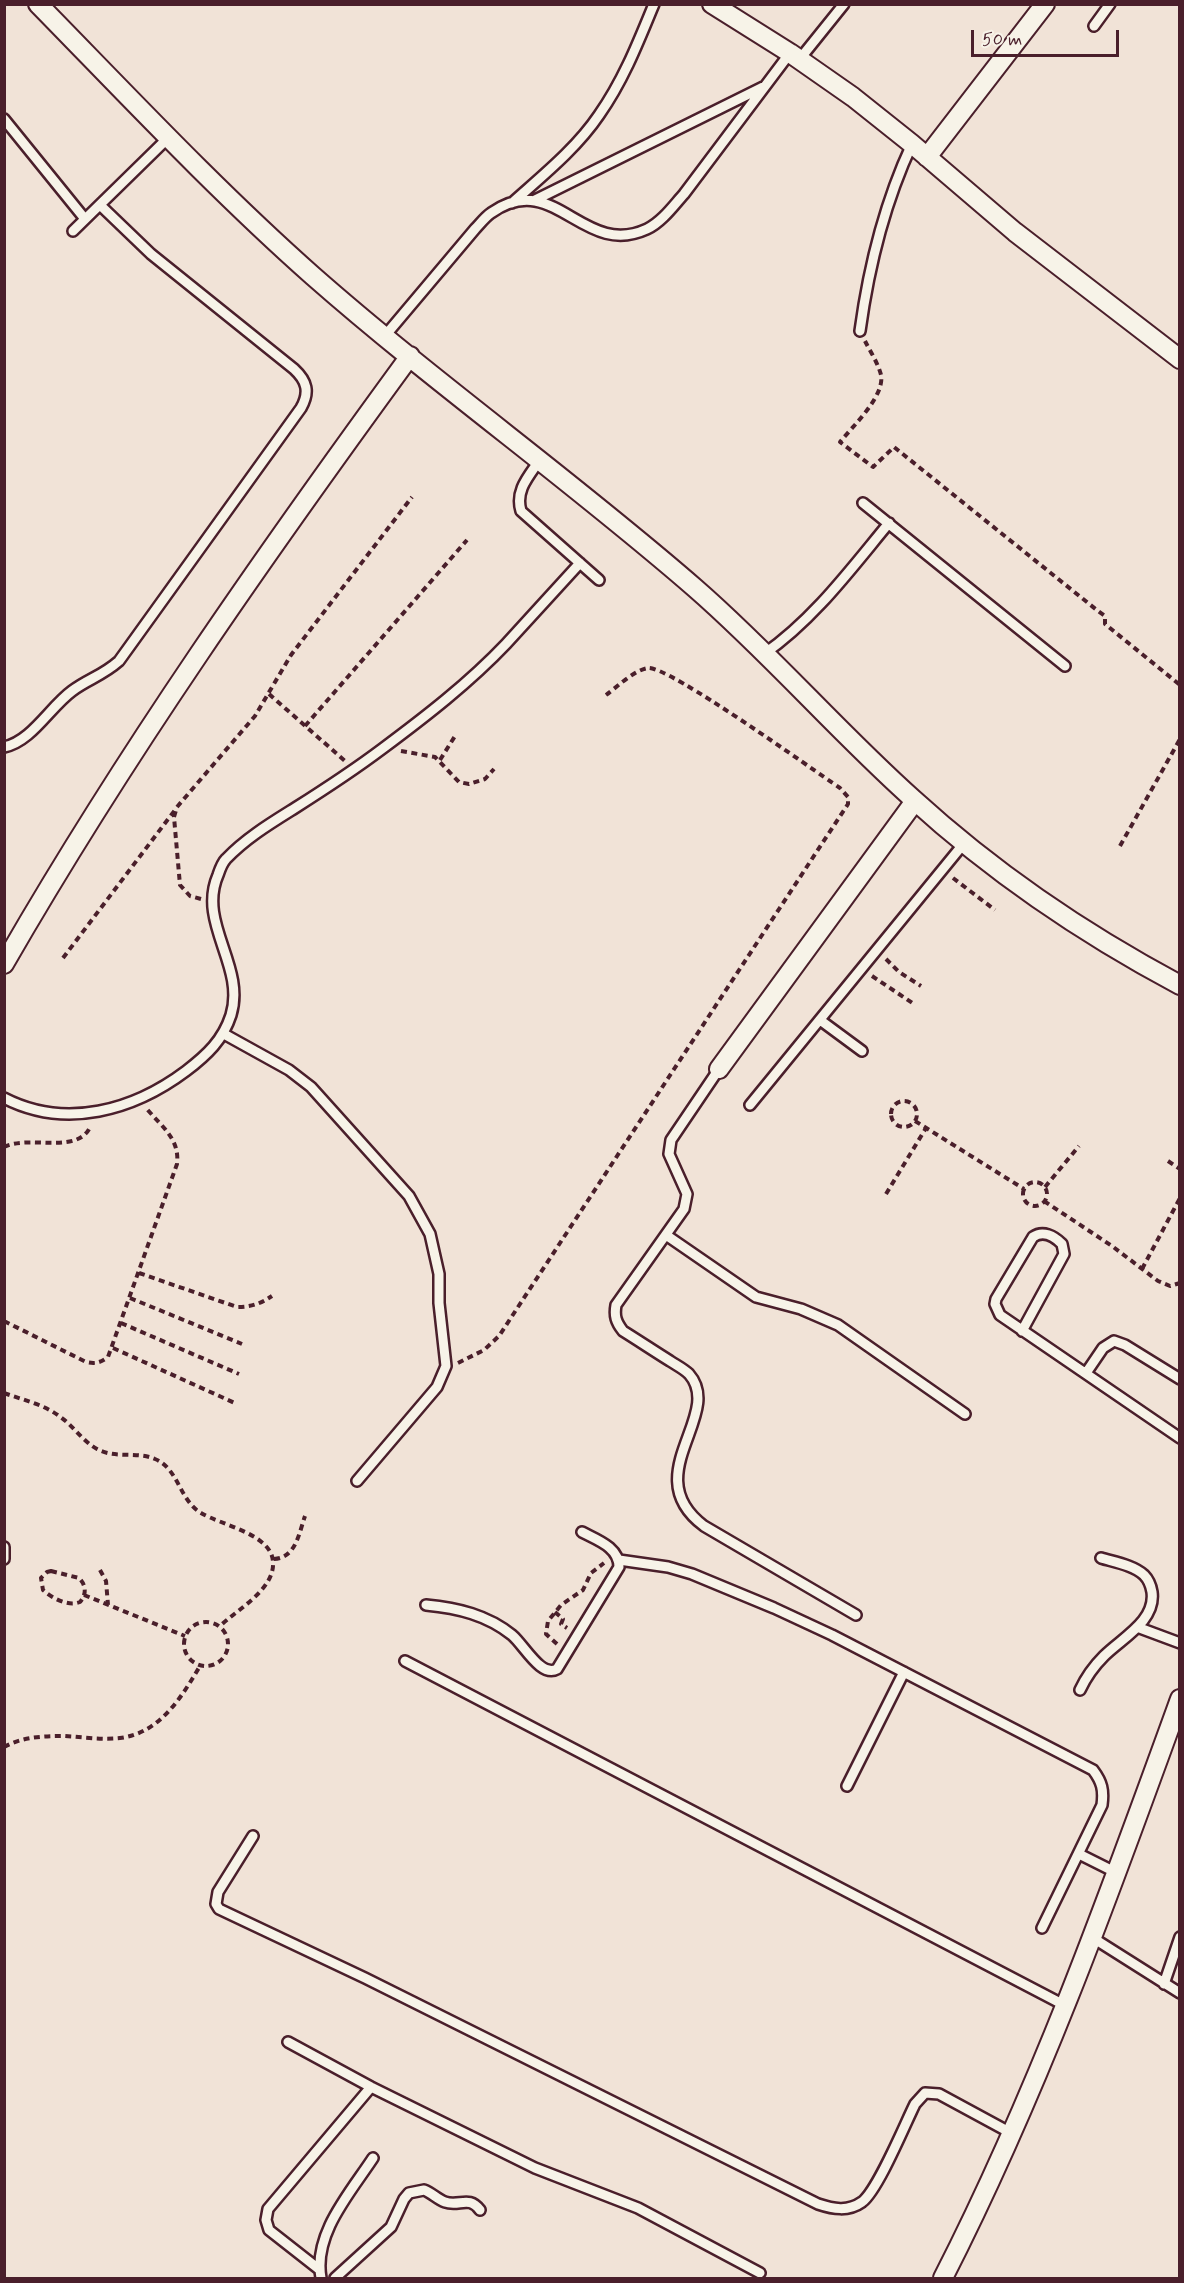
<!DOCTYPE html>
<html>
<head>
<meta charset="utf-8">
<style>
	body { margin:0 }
	#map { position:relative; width:1184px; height:2283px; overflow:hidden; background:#f1e3d7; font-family:Mynerve,sans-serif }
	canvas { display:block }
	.frame { position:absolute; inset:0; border:6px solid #4a1f2b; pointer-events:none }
	.scale { position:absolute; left:971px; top:30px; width:148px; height:27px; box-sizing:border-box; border:3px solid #4a1f2b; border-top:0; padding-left:8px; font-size:18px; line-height:21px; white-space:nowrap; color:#4a1f2b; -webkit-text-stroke:4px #f7f3e8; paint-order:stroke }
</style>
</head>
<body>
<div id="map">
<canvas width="1184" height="2283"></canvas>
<div class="frame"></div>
<div class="scale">50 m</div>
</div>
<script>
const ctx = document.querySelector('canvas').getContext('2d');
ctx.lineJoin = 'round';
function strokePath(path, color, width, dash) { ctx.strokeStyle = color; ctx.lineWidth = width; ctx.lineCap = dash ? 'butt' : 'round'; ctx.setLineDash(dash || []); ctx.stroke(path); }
const path = new Path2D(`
	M865,341C870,351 878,363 881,375C885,396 853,426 840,442L873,467L894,447L1098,611L1105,616V624L1180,685
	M269,694L345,761
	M305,726L467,540
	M401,751L435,757L459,782L469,784L485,779L494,769
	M440,760L455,736
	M1120,846L1180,739
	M953,878L995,910
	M201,899L190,896L180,885L174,817L177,807L255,716L291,655L412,497
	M63,958L175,810
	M886,959L899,972L921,986
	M872,976L914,1004
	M891 1114a13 13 0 1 1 26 0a13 13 0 1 1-26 0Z
	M915,1121L1024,1189
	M4,1147C31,1134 79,1156 91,1125
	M1168,1161L1180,1169
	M1023 1194a12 12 0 1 1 24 0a12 12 0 1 1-24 0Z
	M1045,1187L1079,1146
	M886,1194L926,1128
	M1044,1201L1112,1246L1158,1281L1170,1286L1180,1283
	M1142,1269L1180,1198
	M139,1273L237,1307C251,1307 260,1304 272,1296
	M130,1298L242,1344
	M4,1321L86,1362C95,1364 100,1363 108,1357L177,1164C180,1139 162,1127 147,1109
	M121,1323L239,1374
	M113,1348L237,1404
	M458,1363L484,1350L499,1336L848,804V797L840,788C813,770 669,666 648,668C634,670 617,687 606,695
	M4,1393C23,1400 43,1404 59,1416C73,1425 82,1441 97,1449C115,1459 137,1451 155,1459C179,1469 179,1500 201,1513C221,1525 272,1534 273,1562C275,1589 238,1609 220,1626
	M274,1559C296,1558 299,1533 305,1516
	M100,1570L106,1581L108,1605
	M51,1571L79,1578C86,1585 87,1594 80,1602C68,1607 52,1598 43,1590L41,1578L47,1572Z
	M84,1595L185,1636
	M555,1612L563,1619L561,1624L567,1628
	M184 1644a22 22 0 1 1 44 0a22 22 0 1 1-44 0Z
	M557,1644L546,1634L548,1621L561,1605L583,1590L591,1573L604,1563
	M4,1747C22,1737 43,1736 64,1736C82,1737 101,1740 120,1738C160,1733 181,1698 200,1666`);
const service = new Path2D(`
	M1094,26L1110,4
	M799,60L844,4
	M4,119L85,219
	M535,200L763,87
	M512,203C542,176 576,149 599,115C623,81 638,43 654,4
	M73,231L169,137
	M860,331C869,265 884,204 912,144
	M384,337L475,229C480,224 485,217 491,213C555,168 582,259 647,229C662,222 674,205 684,194L790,53
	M539,461C528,477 515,491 521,511L599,580
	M863,503L1065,666
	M764,654C814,619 850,570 889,523
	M4,747C31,742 50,707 72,691C88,679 102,676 119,661L301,408C310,392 307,381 294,369L151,254L100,205
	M820,1020L862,1051
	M224,1034L289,1070L311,1087L409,1196L430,1234L439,1274V1303L446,1366L437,1387L357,1481
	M719,1069L671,1140L669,1154L687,1194L684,1209L616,1305C614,1316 616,1322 623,1331C639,1341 654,1351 670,1361C676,1365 684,1369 689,1374C725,1415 636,1475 704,1526L856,1615
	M4,1098C66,1130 134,1110 186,1071C207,1055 223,1040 231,1015C246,966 197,923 218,875C220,869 222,863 226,859C246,838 271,823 295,808C325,789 354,770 382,749C425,717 469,683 506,644C531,617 555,590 580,563
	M750,1105L965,842
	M666,1235L756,1297L801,1309L838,1325L965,1414
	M1022,1331L1064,1254L1062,1244C1054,1236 1043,1230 1033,1237L996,1299L995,1304L1000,1315L1180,1438
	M1086,1373L1103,1348L1114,1341L1125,1345L1180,1379
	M4,1547V1559
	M619,1560L668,1567L692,1574L774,1608L832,1635L1093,1770C1102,1782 1104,1790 1102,1805L1042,1928
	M426,1605C458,1608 487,1615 512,1635C524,1645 541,1678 557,1669L619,1567C619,1547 597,1540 582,1532
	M1137,1627L1180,1643
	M405,1661L1066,2006
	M1080,1690C1086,1677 1094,1666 1104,1656C1122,1638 1156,1621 1152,1592C1151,1586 1148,1579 1144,1575C1133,1565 1114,1562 1101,1558
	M847,1786L904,1672
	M253,1836L218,1892L216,1904L219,1909L365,1978L818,2204C833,2209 848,2212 862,2202C878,2190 905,2124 915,2104L925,2093L939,2094L1011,2133
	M1079,1854L1117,1873
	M1093,1938L1180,1993
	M1164,1984L1180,1937
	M288,2042L371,2087L535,2168L638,2208L760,2273
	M320,2270L269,2230L266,2220L268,2209L371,2087
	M321,2278C313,2234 350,2193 373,2158
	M335,2278L391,2227L404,2199L409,2193L424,2190C432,2193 437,2199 445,2202C459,2207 469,2195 480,2210`);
const minor = new Path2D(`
	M38,4C128,96 217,191 313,276C437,385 571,480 695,588C771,654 838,732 913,799C993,872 1084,934 1180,985
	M712,4L790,53L853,97L912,144L1015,232L1180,359
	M927,157L1045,4
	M4,964C126,752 266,553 410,356
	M719,1069L915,801
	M943,2278C1038,2092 1109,1895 1180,1699`);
strokePath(service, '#4a1f2b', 14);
strokePath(minor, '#4a1f2b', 22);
strokePath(path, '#4a1f2b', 4, [6, 4.5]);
strokePath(service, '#f7f3e8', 9);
strokePath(minor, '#f7f3e8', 18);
</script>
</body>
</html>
